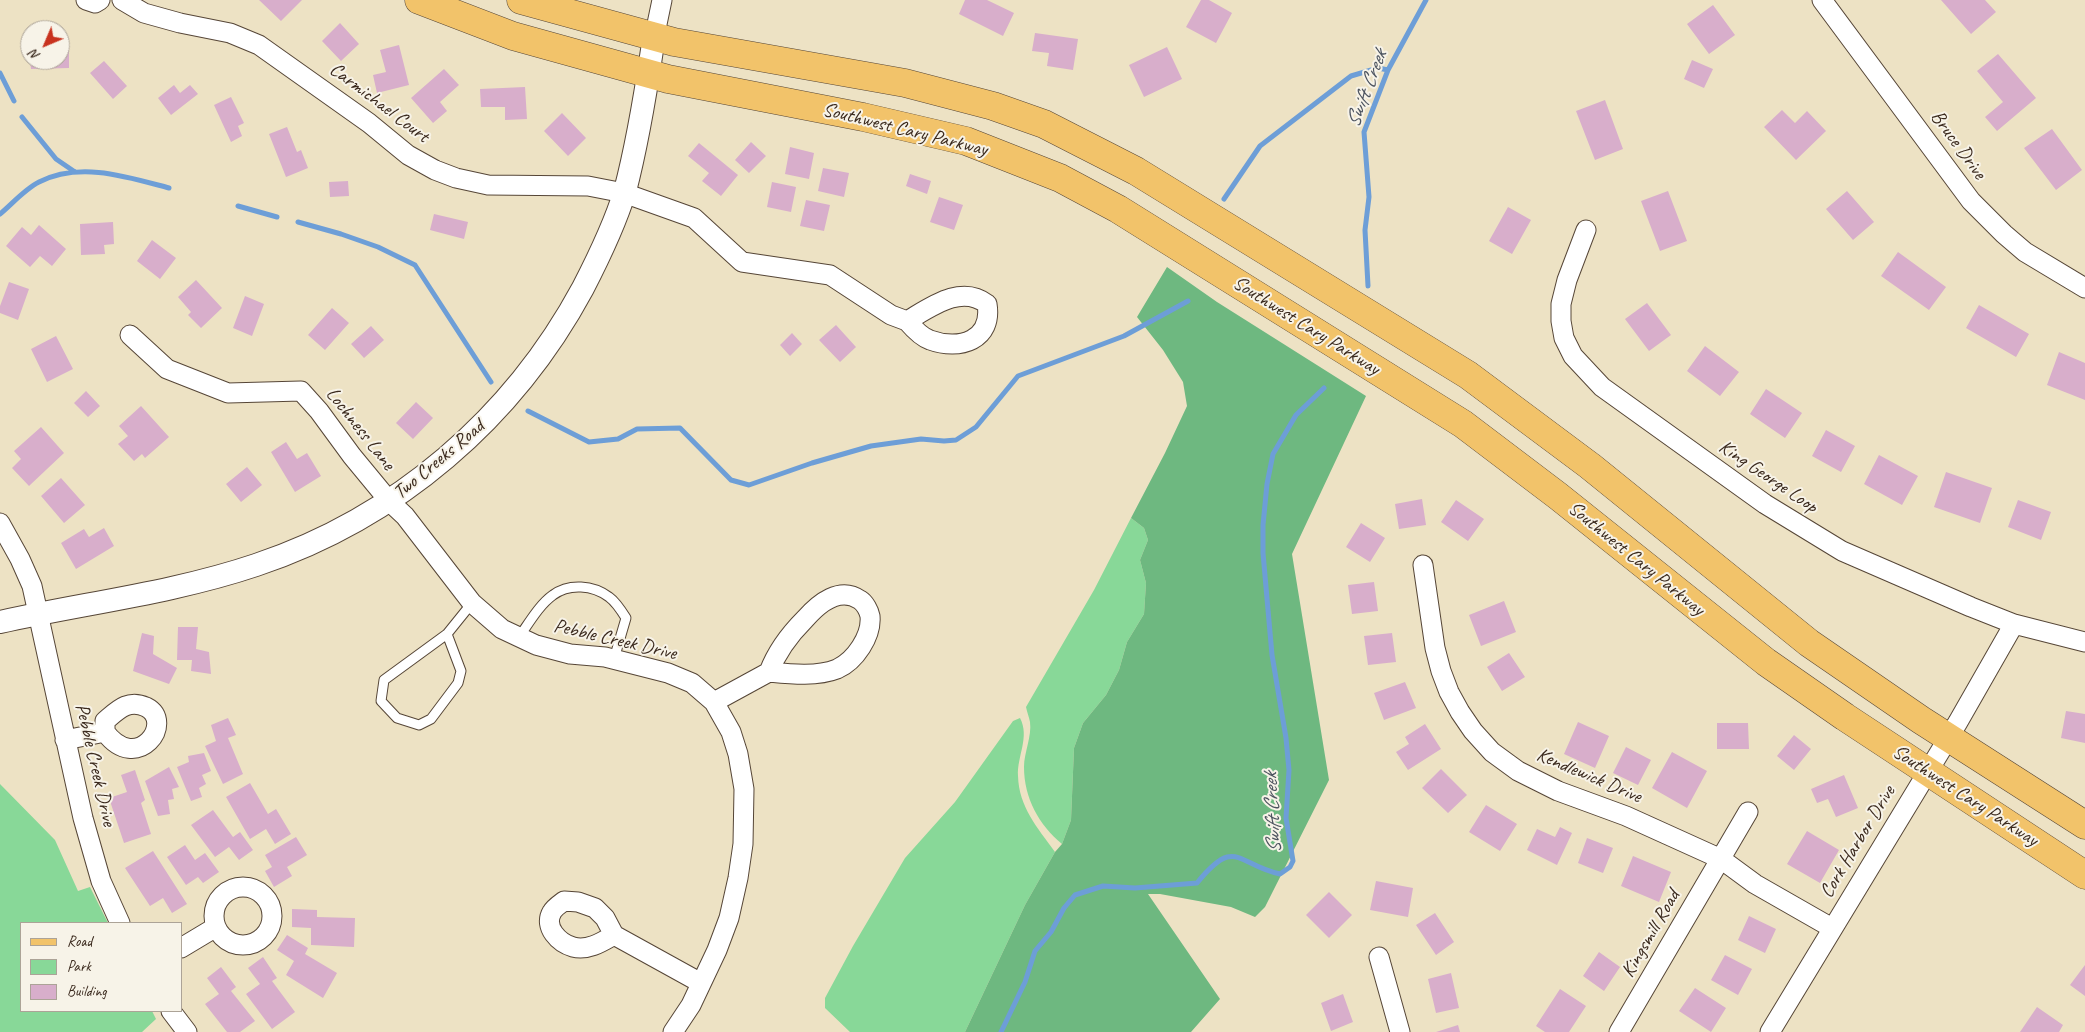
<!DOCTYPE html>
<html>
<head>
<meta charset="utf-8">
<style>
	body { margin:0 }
	#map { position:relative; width:2085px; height:1032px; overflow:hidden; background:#ede2c4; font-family:Caveat,sans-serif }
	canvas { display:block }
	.legend { position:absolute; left:20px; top:922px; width:162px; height:90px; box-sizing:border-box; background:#f7f3e8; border:1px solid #aca397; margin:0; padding:6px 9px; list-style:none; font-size:15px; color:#3b2a1e }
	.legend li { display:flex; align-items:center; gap:10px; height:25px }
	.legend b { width:25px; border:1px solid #aca397 }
	.north { position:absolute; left:20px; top:20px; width:50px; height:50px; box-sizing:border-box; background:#f7f3e8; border:1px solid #aca397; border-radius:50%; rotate:225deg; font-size:14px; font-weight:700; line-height:20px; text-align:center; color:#3b2a1e }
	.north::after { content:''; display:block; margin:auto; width:18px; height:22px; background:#c8321e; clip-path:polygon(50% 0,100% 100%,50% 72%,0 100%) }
</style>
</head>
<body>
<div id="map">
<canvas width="2085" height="1032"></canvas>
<ul class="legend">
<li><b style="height:6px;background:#f2c36a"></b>Road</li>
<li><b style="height:14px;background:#88d898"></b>Park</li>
<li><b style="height:14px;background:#d8aecb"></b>Building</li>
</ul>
<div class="north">N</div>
</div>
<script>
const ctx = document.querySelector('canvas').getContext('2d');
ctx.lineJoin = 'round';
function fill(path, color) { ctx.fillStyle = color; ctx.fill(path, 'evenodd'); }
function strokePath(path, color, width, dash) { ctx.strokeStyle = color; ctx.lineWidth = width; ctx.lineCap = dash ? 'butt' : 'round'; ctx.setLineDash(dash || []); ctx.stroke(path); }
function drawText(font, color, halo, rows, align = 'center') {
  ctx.font = font + ' Caveat,sans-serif'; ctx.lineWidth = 4; ctx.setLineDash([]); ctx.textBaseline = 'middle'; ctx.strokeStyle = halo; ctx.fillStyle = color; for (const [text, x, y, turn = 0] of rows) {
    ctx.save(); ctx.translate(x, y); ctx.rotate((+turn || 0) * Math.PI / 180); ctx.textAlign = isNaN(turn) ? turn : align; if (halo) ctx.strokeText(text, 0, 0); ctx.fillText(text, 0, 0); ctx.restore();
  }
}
const green = new Path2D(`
	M1131,518L1144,528L1148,540L1140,560L1146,583L1144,614L1127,642L1119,670L1106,695L1083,723L1074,748L1071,820L1062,844C1039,825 1024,798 1024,767C1024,753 1032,736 1030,722C1029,717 1027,712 1026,707L1094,590Z
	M1020,718C1030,737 1017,756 1018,776C1019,807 1037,827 1055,852L1025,905L965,1032H850L825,1008V998L853,946L905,858L955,802L1013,721Z
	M0,784L55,840L78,891L90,887L108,923H21V1011H152L156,1019L142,1032H0Z`);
const forest = new Path2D(`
	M1167,267L1217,302L1366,396L1292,554L1329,780L1265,907L1255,917L1231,907L1160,894H1148L1220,999L1191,1032H965L1025,905L1055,852L1062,844L1071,820L1074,748L1083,723L1106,695L1119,670L1127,642L1144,614L1146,583L1140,560L1148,540L1144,528L1131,518L1165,453L1187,406L1183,382L1163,350L1137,317Z`);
const stream = new Path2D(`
	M0,73L14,101
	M22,117L56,159L75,172
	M1224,199L1260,146L1351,76L1378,68L1388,70
	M238,206L277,217
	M0,214C12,204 25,189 39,182C80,161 128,177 169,188
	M298,222L341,234L378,247L415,265L491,382
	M1368,286L1365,230L1369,197L1364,132L1388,70L1426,0
	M528,411L589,442L618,439L637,429L680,428L731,480L749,485L812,463L871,446L921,439L944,441L956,440L976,427L1018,376L1124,336L1188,301
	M1001,1032L1025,982L1035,951L1051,932L1064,908L1075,895L1103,886L1135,888L1197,883C1236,835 1237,865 1280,874L1290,867L1293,861L1286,818L1289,770L1286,738L1272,655L1263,553V525L1267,484L1273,454L1296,415L1324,388`);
const building = new Path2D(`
	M259,0H302L281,21Z
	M965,0H987L1014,13L1003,36L959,14Z
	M1201,0H1209L1232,13L1216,43L1186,27Z
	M1941,0H1985L1996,12L1971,34Z
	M1713,5L1735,35L1709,54L1687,24Z
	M340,23L359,44L341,61L322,41Z
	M1035,33L1078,39L1073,70L1047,66L1049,53L1032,51Z
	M399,45L409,85L377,93L373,75L386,72L380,50Z
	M1167,47L1182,79L1144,97L1129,65Z
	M69,48V68L31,69L30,60H60V49Z
	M1998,54L2036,98L1997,131L1985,117L2003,102L1977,71Z
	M1692,60L1713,69L1704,88L1684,79Z
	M104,61L127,86L113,99L90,73Z
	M444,69L459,85L440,102L447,111L433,123L411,98Z
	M174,85L180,93L190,85L198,94L171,115L158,98Z
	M525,87L527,119L505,120V107H481L480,89Z
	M231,97L244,123L238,126L242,136L231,142L214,105Z
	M1605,100L1623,149L1595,160L1576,111Z
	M1782,110L1795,123L1807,111L1826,131L1796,160L1764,127Z
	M562,113L586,138L568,156L544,131Z
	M287,127L297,152L301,150L308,168L286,177L269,134Z
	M2052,129L2082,170L2056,190L2024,148Z
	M751,142L766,156L749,173L735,160Z
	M699,143L738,175L721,196L702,181L709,173L688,156Z
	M790,147L814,153L809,179L785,174Z
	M823,168L849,173L844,197L818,191Z
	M910,174L931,181L927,194L906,186Z
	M348,181L349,196L330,197L329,182Z
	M772,182L796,187L791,212L767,207Z
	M1668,191L1687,241L1660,251L1641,201Z
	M1847,191L1874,222L1853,240L1826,209Z
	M939,197L963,205L954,230L930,222Z
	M806,200L830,205L824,231L800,226Z
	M1508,207L1531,220L1512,254L1489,241Z
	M434,214L468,222L464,239L430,230Z
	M113,222L114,244L104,245L105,254L81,255L80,224Z
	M39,225L66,249L52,266L40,256L30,267L6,246L22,227L31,235Z
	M152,240L176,258L160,279L137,261Z
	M1898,252L1946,287L1929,310L1881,276Z
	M196,280L222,308L201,328L188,315L191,312L178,297Z
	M9,282L29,289L18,320L0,313V306Z
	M245,296L264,304L252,336L233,328Z
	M1647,303L1671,335L1649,351L1625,319Z
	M1979,305L2029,334L2016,357L1966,328Z
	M332,308L349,323L325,350L308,335Z
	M836,325L856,347L840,362L819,340Z
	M371,326L384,340L364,358L351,344Z
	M792,333L802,344L790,356L780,345Z
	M56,336L73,369L47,382L31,349Z
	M1705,346L1739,372L1720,396L1687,371Z
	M2059,352L2085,363V400L2047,385Z
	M1766,389L1802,413L1785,438L1750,414Z
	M86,391L100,406L88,417L74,403Z
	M416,402L433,418L413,439L396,423Z
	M141,406L169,437L145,458L142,454L134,461L118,444L128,436L119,426Z
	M41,427L64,453L29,486L12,468L21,459L14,451Z
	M1826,430L1855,446L1841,472L1812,456Z
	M286,442L297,459L307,453L321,476L295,492L271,452Z
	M1879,455L1918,476L1902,505L1864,484Z
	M247,467L262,485L241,502L226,484Z
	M1946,472L1992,488L1980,523L1934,507Z
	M61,478L85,505L64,523L41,496Z
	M1422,499L1426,525L1399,529L1395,504Z
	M1456,500L1484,519L1468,541L1441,522Z
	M2018,500L2051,512L2041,540L2008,527Z
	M1361,523L1385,538L1370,562L1346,547Z
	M104,528L114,546L76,569L61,543L84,529L89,537Z
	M1374,582L1378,611L1352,614L1348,585Z
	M1504,601L1516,632L1481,646L1469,615Z
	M178,627H198L196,649L209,652L211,674L191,671L192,660H177Z
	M142,633L154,636L153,654L177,668L169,684L133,671Z
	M1392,633L1396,662L1368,665L1364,636Z
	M1509,653L1525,677L1502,691L1487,667Z
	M1405,682L1416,708L1384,720L1374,693Z
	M2066,711L2085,714V743L2061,738Z
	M228,718L236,735L228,738L243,774L223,784L205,746L216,741L211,725Z
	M1578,722L1609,736L1595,768L1564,754Z
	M1717,723H1748L1749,749H1717Z
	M1425,724L1441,749L1408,770L1396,752L1409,744L1405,737Z
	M1794,735L1811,749L1794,770L1777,756Z
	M1626,747L1651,760L1638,785L1613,773Z
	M1672,752L1707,771L1687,808L1652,788Z
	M204,753L211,771L202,775L206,784L199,788L202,797L191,801L177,767L189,762L188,756Z
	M169,767L179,787L172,789L174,799L168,800L170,814L158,816L145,781Z
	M1441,769L1467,795L1448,813L1422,788Z
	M135,770L145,800L141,803L151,834L124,843L109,798L127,792L121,775Z
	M1844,775L1858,808L1836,817L1828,799L1817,803L1811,789Z
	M250,783L268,814L276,809L291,834L275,844L266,829L250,839L226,797Z
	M1486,805L1517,824L1500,851L1469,832Z
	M213,810L233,837L240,832L253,850L239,860L229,847L215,857L191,825Z
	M1560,827L1572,833L1557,865L1527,850L1537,829L1555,837Z
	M1807,831L1839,850L1820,883L1787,864Z
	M296,837L307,855L287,867L292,876L274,887L265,871L272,867L265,855Z
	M1587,838L1613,848L1603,873L1578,863Z
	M185,845L195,860L205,853L219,872L203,883L198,877L186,885L167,857Z
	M153,851L187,904L172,913L163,898L150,906L125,868Z
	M1633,856L1671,872L1659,902L1621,886Z
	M1376,881L1413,888L1408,917L1370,910Z
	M1329,892L1352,915L1329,938L1306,915Z
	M292,909L317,910V917L355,918L354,947L311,945V928L292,927Z
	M1435,913L1454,942L1436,955L1416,925Z
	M1749,916L1776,929L1765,953L1738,940Z
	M287,935L308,948L305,954L337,973L323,998L286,975L294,961L277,950Z
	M1599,952L1620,967L1604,991L1583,976Z
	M1725,955L1752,969L1738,995L1711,980Z
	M263,957L277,978L272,981L295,1012L272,1029L246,994L260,984L248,968Z
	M2085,965V996L2070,985Z
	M221,967L236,987L231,991L255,1021L240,1032H227L205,1004L219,994L207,978Z
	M1451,973L1459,1008L1436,1013L1428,979Z
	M1695,988L1726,1008L1711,1032L1679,1011Z
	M1560,989L1586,1006L1569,1032H1545L1536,1026Z
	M1343,994L1353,1022L1331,1031L1321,1003Z
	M2037,1007L2063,1025L2059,1032H2020Z
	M1458,1025L1460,1032H1436Z`);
const service = new Path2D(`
	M447,634L461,671L458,683L431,719L419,725L397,718L381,701L384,680L447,634L472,603
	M519,637C529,623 539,605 553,595C569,583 593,585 609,597C616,602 621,610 626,618L614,659`);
const minor = new Path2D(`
	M86,0L95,3L100,0
	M122,0L144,13L180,23L230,33L259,45L369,123L408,155L435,170L456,178L488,185L588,186L624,193L694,218L742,262L830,275L891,315L907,321C931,307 961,284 987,304C993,340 960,351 930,340C921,337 913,328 907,321
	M1822,0L1971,201L2004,234L2025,252L2085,288
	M652,48L662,0
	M1586,230L1567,280L1561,304V321L1564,338L1573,356L1602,387L1765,504L1842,551L1971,607L2014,624L2085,642
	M130,335L167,369L228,393L301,391L319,411L352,456L390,502L405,516L472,603L502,629L536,645L570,654L605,657L668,673L692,683L714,702L731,732L738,754L744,789L743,844L738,878L729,918L717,950L691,1005L673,1032
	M0,523L20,559L32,586L83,818L101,881L120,923
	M1423,565L1435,648L1441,671L1449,692L1460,712L1473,731L1492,752L1518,771L1558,791L1626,816L1721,859L1755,884L1832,928
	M714,702L769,672C777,651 789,635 805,619C819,603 840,586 860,600C865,603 869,611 870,616C872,636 855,661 837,669C817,677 790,674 769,672
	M65,740L105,732V721C118,710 128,699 146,707C176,722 137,775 105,732
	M214 916a29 29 0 1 1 58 0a29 29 0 1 1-58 0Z
	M614,935C602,942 588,951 573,947C559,943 543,927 552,912C554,908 560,904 564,901L578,902L595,908L605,918L614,935L701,983
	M181,948L216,927
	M1379,957L1400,1032
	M171,1011L187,1032
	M1619,1032L1748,812
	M1770,1032L1958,722L2014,624`);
const tertiary = new Path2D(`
	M0,622C85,603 173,593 256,565C397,518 513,418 583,288C599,257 615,224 625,191C637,145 645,97 652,50`);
const primary = new Path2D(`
	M419,0L513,36L668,79L863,117L966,141L1060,178L1118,209L1463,424L1558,496L1766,662L1845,717L2085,875
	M521,0L674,42L905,83L993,106L1044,124L1136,171L1468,375L1590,466L1809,643L1921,720L2085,825`);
const streetNames = [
	["Carmichael Court",379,103,37],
	["Southwest Cary Parkway",905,130,14],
	["Bruce Drive",1958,145,54],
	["Southwest Cary Parkway",1306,326,32],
	["Lochness Lane",360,429,52],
	["Two Creeks Road",439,460,-40],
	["King George Loop",1768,477,34],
	["Southwest Cary Parkway",1636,559,39],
	["Pebble Creek Drive",615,640,13],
	["Pebble Creek Drive",95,765,77],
	["Kendlewick Drive",1589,776,23],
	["Southwest Cary Parkway",1965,796,33],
	["Cork Harbor Drive",1858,842,-59],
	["Kingsmill Road",1651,934,-60]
];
const waterNames = [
	["Swift Creek",1367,89,-69],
	["Swift Creek",1273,813,-93]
];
fill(green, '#88d898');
fill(forest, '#6eb880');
strokePath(stream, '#6d9ed7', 5);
fill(building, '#d8aecb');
strokePath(service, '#564637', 11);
strokePath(minor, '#564637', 21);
strokePath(tertiary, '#564637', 24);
strokePath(primary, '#564637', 29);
strokePath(service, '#fff', 9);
strokePath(minor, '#fff', 19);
strokePath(tertiary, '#fff', 22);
strokePath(primary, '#f2c36a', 28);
drawText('20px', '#3b2a1e', '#f7f3e8', streetNames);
drawText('italic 21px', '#4c535f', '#f7f3e8', waterNames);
</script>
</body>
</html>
